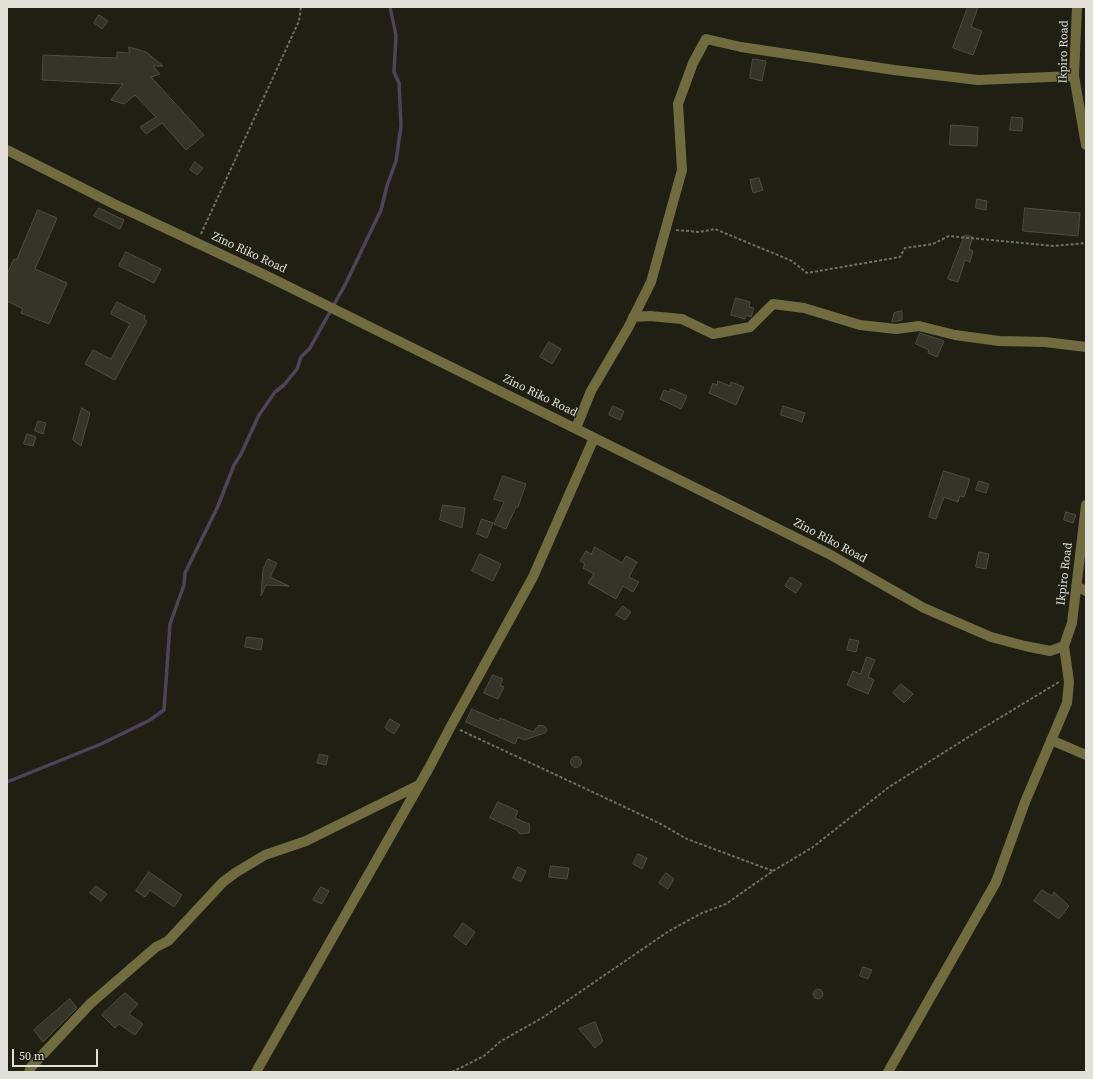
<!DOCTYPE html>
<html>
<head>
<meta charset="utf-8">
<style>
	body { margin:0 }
	#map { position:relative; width:1093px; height:1079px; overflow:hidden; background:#201f14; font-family:"Source Serif 4",serif }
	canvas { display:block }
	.frame { position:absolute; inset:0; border:8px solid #e1e0d9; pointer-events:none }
	.scale { position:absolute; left:12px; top:1049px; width:86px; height:18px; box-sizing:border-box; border:2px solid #e1e0d9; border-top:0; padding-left:5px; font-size:12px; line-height:14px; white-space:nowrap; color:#e1e0d9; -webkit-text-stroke:3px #201f14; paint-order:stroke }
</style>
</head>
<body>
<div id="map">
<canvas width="1093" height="1079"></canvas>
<div class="frame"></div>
<div class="scale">50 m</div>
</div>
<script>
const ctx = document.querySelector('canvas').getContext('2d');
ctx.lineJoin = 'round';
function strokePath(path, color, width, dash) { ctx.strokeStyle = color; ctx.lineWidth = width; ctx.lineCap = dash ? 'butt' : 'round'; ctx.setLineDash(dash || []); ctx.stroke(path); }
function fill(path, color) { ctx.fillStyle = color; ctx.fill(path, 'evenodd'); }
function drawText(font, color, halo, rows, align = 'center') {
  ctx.font = font + ' "Source Serif 4",serif'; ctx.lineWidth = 3; ctx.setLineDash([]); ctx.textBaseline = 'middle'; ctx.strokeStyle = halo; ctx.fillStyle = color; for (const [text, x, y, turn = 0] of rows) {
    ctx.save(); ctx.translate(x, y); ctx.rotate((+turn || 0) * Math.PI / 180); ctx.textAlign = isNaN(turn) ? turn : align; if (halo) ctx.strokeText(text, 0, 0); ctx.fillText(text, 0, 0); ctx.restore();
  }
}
const stream = new Path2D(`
	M7,782L101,744L150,720L164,710L170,624L184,585L185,573L218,506L234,465L241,454L259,415L275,392L284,385L297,369L301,357L310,348L346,283L381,210L387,186L396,161L401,126L399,83L394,72L396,35L390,7`);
const building = new Path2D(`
	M968,7H978L971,27L982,31L973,55L953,48Z
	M99,15L108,21L102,29L94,23Z
	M129,47L146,52L163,66H153L160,74L151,77L204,135L186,150L162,123L146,134L140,127L156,117L135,95L124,104L111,100L123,84L42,80L43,55L117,58V52L129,53Z
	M753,59L766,61L762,81L750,78Z
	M1012,117L1023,118L1022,131L1010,130Z
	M951,125L978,127L977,146L950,145Z
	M195,162L203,168L197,175L190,170Z
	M759,178L763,190L753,193L750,180Z
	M977,199L987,201L986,210L976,208Z
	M99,208L124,220L120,229L94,216Z
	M1025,208L1080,213L1078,236L1023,231Z
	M38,210L57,218L35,269L67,283L49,324L21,313L23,309L7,301V274L14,259L16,260Z
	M965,235L973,237L969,249L973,251L970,262L965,260L958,282L948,279Z
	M126,252L161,269L154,283L119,266Z
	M736,298L750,302L749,307L754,308L751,317L746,315L745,319L731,315Z
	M117,302L145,316L144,319L147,321L115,380L85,364L93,350L111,359L130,324L111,314Z
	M902,311V320L892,322L894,313Z
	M920,333L944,341L937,357L928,353L929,350L916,344Z
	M549,342L561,349L552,364L540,357Z
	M718,381L730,386L731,382L744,387L736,405L709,393L713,383L717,385Z
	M671,389L687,396L681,409L660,399L664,390L669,392Z
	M613,406L624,411L620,420L609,415Z
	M783,406L805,413L802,422L781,415Z
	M82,408L90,413L81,446L73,440Z
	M38,421L46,423L43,434L35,431Z
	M27,434L36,437L33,446L24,444Z
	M944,471L970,479L964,497L960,496L958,502L944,497L936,519L929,517Z
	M503,476L526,484L518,507H516L506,529L494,524L504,502L494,499Z
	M979,481L989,484L986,493L976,490Z
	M443,505L465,508L462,528L440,520Z
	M1066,512L1076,515L1073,523L1064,520Z
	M482,519L493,523L487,538L477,534Z
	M595,547L622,563L626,556L637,562L629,577L639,582L633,592L623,586L616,599L588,583L594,574L583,568L585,564L580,561L586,551L591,554Z
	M979,552L989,554L986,569L976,567Z
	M480,554L501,564L493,581L472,571Z
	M268,559L277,563L270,577L289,586L266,585L261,596L263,570Z
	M791,577L802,584L796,593L785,586Z
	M623,606L631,612L625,620L616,615Z
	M247,637L263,639L261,650L245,647Z
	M850,639L859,641L856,652L847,650Z
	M867,657L875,660L868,677L874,680L868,694L847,685L853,671L860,674Z
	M493,675L503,679L500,685L504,687L498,699L484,693Z
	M901,684L913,694L904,703L893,693Z
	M472,709L499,721L500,718L533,732L539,725L544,726L547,729L545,733L524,740L518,737L515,744L466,722Z
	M390,719L400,725L394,734L385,728Z
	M320,754L328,756L326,765L317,763Z
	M570.5 762a5.5 5.5 0 1 1 11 0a5.5 5.5 0 1 1-11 0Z
	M498,802L518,811L515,818L529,824L530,827L529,833L520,834L517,830L490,818Z
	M638,854L647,858L642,869L633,864Z
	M551,866L569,868L567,879L549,877Z
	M518,867L526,871L521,882L513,878Z
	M149,872L182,895L174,907L150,890L145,897L136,891Z
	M666,873L674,879L668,889L659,883Z
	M96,886L107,894L101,901L90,893Z
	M321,887L329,891L322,904L313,900Z
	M1042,890L1052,896L1054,892L1069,906L1059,919L1034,901Z
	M463,923L475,932L466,945L454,936Z
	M863,967L872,970L868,979L860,976Z
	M813 994a5 5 0 1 1 10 0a5 5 0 1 1-10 0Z
	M125,993L138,1004L129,1014L143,1024L135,1035L119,1024L115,1028L102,1015Z
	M70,999L77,1008L43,1042L34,1030Z
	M595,1022L603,1041L595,1048L579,1029Z`);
const path = new Path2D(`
	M676,230L700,232L715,229L792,261L807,273L900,257L905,248L933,244L949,236L1054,246L1086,243
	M201,234L299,21L301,7
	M460,730L661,824L687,839L773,871
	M452,1072L484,1056L501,1041L542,1018L669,931L702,913L726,904L773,871L813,847L889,787L978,731L1059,682`);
const minor = new Path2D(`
	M1077,7L1074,76L1086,145
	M7,150L114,204L265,275L829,554L924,608L991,637L1025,646L1050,651L1064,646
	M633,317L650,316L682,319L713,334L750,327L773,304L804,308L860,325L896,329L919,326L955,335L999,341L1045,342L1086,347
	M576,428L591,391L628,328L651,282L682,170L678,104L693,63L706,39L741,47L894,70L978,80L1074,76
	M1076,586L1086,591
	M1051,740L1086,755
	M29,1072L31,1067L90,1004L156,947L168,941L223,882L235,873L265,855L306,841L419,785
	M256,1072L429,768L451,726L533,577L594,438
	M888,1072L996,882L1025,802L1067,703L1069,682L1064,646L1072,623L1086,505`);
const streetNames = [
	["Ikpiro Road",1064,52,-89],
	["Zino Riko Road",249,253,25],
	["Zino Riko Road",540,396,26],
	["Zino Riko Road",830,541,28],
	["Ikpiro Road",1065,574,-83]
];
strokePath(stream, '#4d435b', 3.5);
fill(building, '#353428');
strokePath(building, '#4e4d41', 1);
strokePath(path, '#706f65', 2, [3, 2]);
strokePath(minor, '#716c40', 10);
drawText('12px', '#e1e0d9', '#201f14', streetNames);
</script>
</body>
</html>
